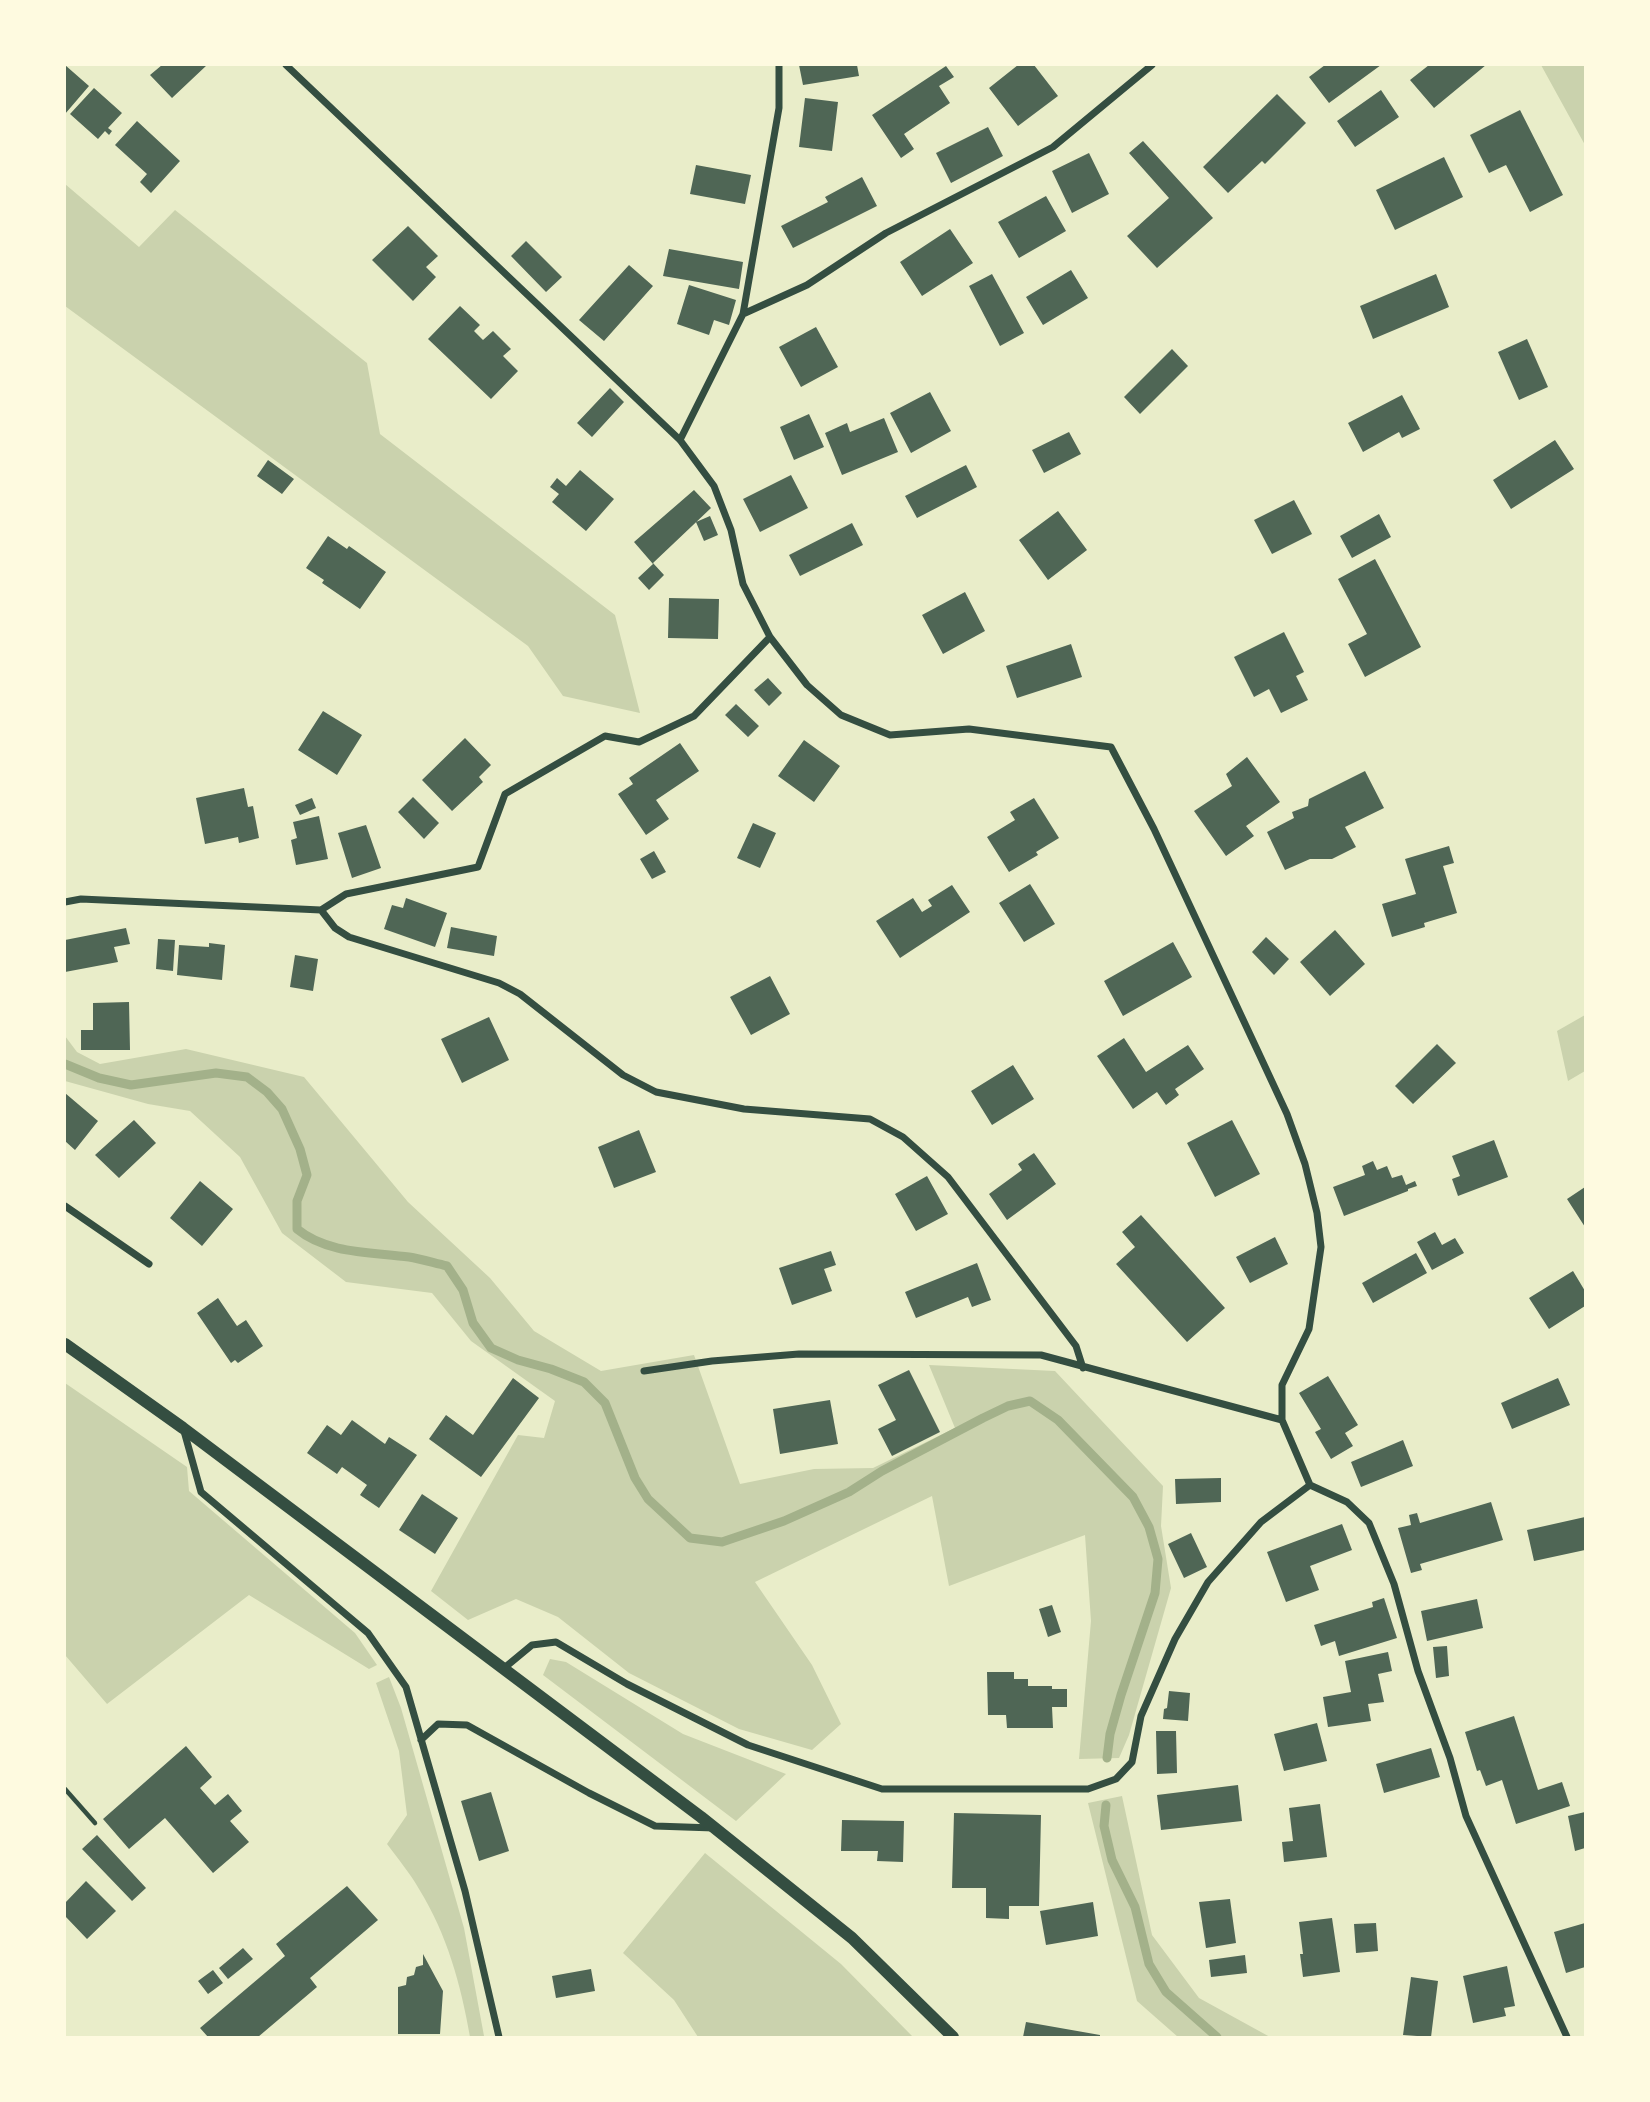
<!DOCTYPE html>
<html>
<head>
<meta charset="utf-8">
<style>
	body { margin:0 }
	#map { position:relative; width:1650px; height:2102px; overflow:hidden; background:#e9edc9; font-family:Barlow,sans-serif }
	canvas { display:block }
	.frame { position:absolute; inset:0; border:66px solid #fefae0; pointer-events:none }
</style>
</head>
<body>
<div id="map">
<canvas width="1650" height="2102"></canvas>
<div class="frame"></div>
</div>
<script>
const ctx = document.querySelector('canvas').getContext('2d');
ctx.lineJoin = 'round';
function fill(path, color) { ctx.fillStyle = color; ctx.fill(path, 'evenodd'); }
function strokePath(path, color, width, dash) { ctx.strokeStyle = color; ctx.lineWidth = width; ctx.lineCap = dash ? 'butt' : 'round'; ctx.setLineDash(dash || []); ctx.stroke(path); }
const green = new Path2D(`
	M1541,65H1585V145Z
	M65,184L139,247L175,210L367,363L380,434L615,615L640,713L563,696L528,646L65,306Z
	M1585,1015V1071L1568,1081L1557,1031Z
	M65,1036L77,1052L100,1064L186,1049L304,1077L408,1202L490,1278L534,1331L601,1371L694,1355L740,1484L814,1469L873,1468L955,1428L929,1365L1055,1371L1163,1486L1161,1526L1171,1588L1129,1735L1119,1758L1079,1759L1091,1621L1085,1535L949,1586L932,1496L755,1582L812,1665L841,1724L812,1750L739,1729L629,1673L558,1617L516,1599L468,1620L431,1591L518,1435L544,1438L555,1401L471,1341L432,1293L346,1282L282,1233L240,1157L190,1111L148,1104L65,1081Z
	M65,1383L187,1467L189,1491L355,1633L377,1665L369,1669L249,1595L107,1704L65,1655Z
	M550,1659L566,1662L683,1734L786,1774L736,1821L543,1675Z
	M389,1677L401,1708L464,1928L484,2036L470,2037C461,1985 447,1934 419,1889C410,1873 398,1859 387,1844L407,1815L399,1751L376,1683Z
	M1122,1796L1152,1935L1199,1998L1270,2037H1178L1137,2001L1088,1803Z
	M705,1853L841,1964L913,2037H698L674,2000L623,1953Z`);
const stream = new Path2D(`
	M65,1064L99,1078L131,1085L216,1073L247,1077L267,1092L282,1109L300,1149L307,1175L297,1201V1229C327,1254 372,1252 409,1257C421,1259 434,1263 447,1266L463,1290L473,1323L491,1348L518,1360L551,1369L584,1382L605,1403L635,1478L648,1499L690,1538L722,1542L784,1521L849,1492L882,1471L983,1418L1008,1406L1030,1401L1058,1420L1133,1497L1149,1527L1158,1559L1155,1593L1121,1695L1110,1734L1107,1758
	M1106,1805L1104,1826L1112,1860L1135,1907L1149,1964L1166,1992L1217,2037`);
const building = new Path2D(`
	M65,65L89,86L65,114Z
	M162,65H207L172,98L150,75Z
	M799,65H857L859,76L803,85Z
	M1018,65H1034L1058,96L1018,126L989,88Z
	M1325,65H1381L1329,103L1309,77Z
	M1429,65H1486L1434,108L1410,80Z
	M946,66L954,77L939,86L950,103L904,134L914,149L901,158L872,115Z
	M94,88L122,113L108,128L112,131L109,135L105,131L98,139L70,114Z
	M1381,90L1399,117L1355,147L1337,121Z
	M1277,94L1306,123L1265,164L1262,161L1228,193L1203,167Z
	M805,98L838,102L832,151L799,147Z
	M1520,110L1563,195L1530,212L1506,165L1489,173L1470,135Z
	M137,121L180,161L151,193L140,182L147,174L115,145Z
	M988,127L1003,156L951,183L936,153Z
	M1143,141L1213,218L1157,268L1127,236L1169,198L1129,153Z
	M1089,153L1109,194L1072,213L1052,171Z
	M1444,157L1463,197L1395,230L1376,190Z
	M696,165L751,175L745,204L690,194Z
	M862,177L877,206L793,248L781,226L828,202L825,197Z
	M1046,196L1066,231L1019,258L998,222Z
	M408,226L438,256L426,267L436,277L413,301L372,260Z
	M950,229L973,263L922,296L900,262Z
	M526,241L562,277L546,292L511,256Z
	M669,249L743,262L739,289L663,276Z
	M629,265L653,286L604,341L579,320Z
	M1071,270L1088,298L1043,325L1026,297Z
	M992,274L1024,333L1000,346L969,286Z
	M1436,274L1449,307L1373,339L1360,306Z
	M689,285L736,300L729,325L714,320L709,335L677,324Z
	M460,306L480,325L474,331L483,340L493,331L511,349L503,356L518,371L491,399L428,339Z
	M816,327L838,367L801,387L779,347Z
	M1527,339L1548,387L1519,400L1498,352Z
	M1172,349L1188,366L1140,414L1124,397Z
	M610,388L624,402L592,437L577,423Z
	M930,392L951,431L911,453L890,413Z
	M1402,395L1420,429L1402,438L1399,432L1363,452L1348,423Z
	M809,414L824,447L794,460L780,427Z
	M884,418L898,452L842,475L825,433L847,423L850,432Z
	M1069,432L1081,454L1044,473L1032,450Z
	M1555,440L1574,469L1511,509L1493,480Z
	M268,460L294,479L282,494L257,476Z
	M966,465L977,487L917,518L905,496Z
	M580,470L614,499L586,531L552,502L559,494L550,487L557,478L566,486Z
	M791,475L808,508L760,532L743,499Z
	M694,490L711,508L653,563L664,575L649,590L638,578L653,564L634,542Z
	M1294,500L1312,534L1272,554L1254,520Z
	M1058,511L1087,550L1048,580L1019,540Z
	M1379,514L1391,537L1352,558L1340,536Z
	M710,516L718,535L704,541L696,522Z
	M852,523L863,545L800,576L789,555Z
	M328,536L347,549L349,546L386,572L360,609L322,583L324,580L306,568Z
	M1375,559L1421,647L1365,677L1348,644L1367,634L1338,579Z
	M965,592L985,631L943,654L922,615Z
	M669,598L719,599L718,639L668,638Z
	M1284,632L1304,672L1296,676L1308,700L1281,713L1269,689L1254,697L1234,657Z
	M1071,644L1082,677L1017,698L1006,666Z
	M768,678L782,693L769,706L754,690Z
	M736,704L759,726L748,737L725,715Z
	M323,711L362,735L337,775L298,750Z
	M465,738L491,765L479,777L483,782L452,811L422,780Z
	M804,740L840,766L814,802L778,776Z
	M680,743L699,771L656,800L669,819L646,835L618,794L633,784L629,778Z
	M1247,757L1280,802L1246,826L1254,836L1226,856L1194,811L1232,786L1226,774Z
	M1365,771L1384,808L1345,827L1356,847L1332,859H1310L1285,870L1267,832L1294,818L1292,812L1308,806L1309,799Z
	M244,788L248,807L253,806L259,838L239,843L238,837L205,844L196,798Z
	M413,797L439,823L424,839L398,812Z
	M312,798L316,808L300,815L295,805Z
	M1034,798L1059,838L1036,852L1038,855L1009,872L987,837L1015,820L1010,812Z
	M319,816L328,859L296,865L291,840L297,838L293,822Z
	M753,823L776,833L760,868L737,858Z
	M366,825L381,868L352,878L338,833Z
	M1449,846L1454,863L1443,866L1457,913L1424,923L1425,927L1392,937L1382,904L1416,894L1405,859Z
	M654,851L666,872L652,879L640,859Z
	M1030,884L1055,924L1024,942L999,903Z
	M952,885L970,912L900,958L876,921L913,898L922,912L932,906L928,900Z
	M406,898L447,913L435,947L384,929L392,905L403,908Z
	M451,927L497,936L494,956L447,948Z
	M126,928L130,944L114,947L118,962L65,972V940Z
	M1335,930L1365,964L1330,996L1300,962Z
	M1266,937L1289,959L1274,975L1252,952Z
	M158,939L175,940L173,971L156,969Z
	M1173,942L1192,977L1123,1016L1104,981Z
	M209,943L225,945L222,980L177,975L179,945L209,947Z
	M295,955L318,959L313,991L290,987Z
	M770,976L790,1014L751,1035L730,997Z
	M129,1002L130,1050H81V1030H93V1003Z
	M489,1017L509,1060L462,1083L441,1039Z
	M1124,1038L1146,1072L1188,1045L1204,1069L1175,1089L1179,1095L1166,1105L1157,1092L1133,1109L1097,1056Z
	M1437,1044L1456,1063L1413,1104L1395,1086Z
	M1013,1065L1034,1099L992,1125L971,1091Z
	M65,1093L98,1121L75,1150L65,1141Z
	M134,1120L156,1143L119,1178L95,1155Z
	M1232,1120L1260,1174L1215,1197L1187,1143Z
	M639,1130L656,1172L614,1188L598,1147Z
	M1494,1140L1508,1177L1458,1196L1452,1179L1460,1176L1452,1156Z
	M1034,1153L1056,1184L1007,1220L989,1194L1022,1170L1018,1164Z
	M1373,1161L1377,1170L1387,1166L1392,1178L1402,1175L1406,1185L1415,1181L1417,1186L1408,1189V1191L1344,1216L1333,1187L1365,1175L1362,1166Z
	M927,1176L948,1214L916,1231L895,1194Z
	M200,1181L233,1209L202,1246L170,1218Z
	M1585,1187V1227L1567,1199Z
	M1141,1215L1225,1308L1187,1342L1116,1264L1135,1247L1122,1232Z
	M1435,1232L1442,1245L1455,1238L1464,1253L1432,1270L1417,1242Z
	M1275,1237L1288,1264L1250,1283L1236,1257Z
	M831,1251L836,1265L824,1269L832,1291L792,1305L779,1268Z
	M1416,1253L1427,1273L1373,1303L1362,1283Z
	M977,1263L991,1300L972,1307L968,1297L916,1318L905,1292Z
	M1573,1271L1585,1291V1306L1549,1329L1529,1298Z
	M218,1298L237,1326L246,1320L263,1346L238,1363L235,1360L231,1363L197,1313Z
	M909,1370L940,1432L892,1456L878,1429L896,1420L878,1385Z
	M1328,1376L1358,1425L1345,1433L1353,1446L1331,1459L1315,1432L1321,1429L1299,1393Z
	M513,1378L539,1398L481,1477L429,1439L446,1415L473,1435Z
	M1558,1378L1570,1405L1512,1429L1501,1403Z
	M830,1400L838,1444L780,1454L773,1409Z
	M352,1420L385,1444L389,1437L417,1455L379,1508L360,1495L367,1485L342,1467L337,1474L307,1453L327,1425L341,1435Z
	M1403,1440L1413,1466L1361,1487L1351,1462Z
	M1221,1478V1502L1176,1504L1175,1479Z
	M422,1494L458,1518L435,1554L399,1530Z
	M1491,1502L1503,1540L1420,1564L1422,1570L1411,1573L1398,1528L1411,1525L1409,1515L1417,1513L1420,1523Z
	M1585,1517V1550L1534,1561L1527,1530Z
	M1342,1524L1352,1550L1310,1566L1319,1590L1286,1602L1267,1552Z
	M1191,1533L1207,1567L1184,1578L1168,1544Z
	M1384,1598L1397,1638L1339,1656L1335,1641L1321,1646L1314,1625L1373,1607L1372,1602Z
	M1477,1599L1483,1628L1427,1641L1421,1611Z
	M1052,1605L1061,1632L1048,1637L1039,1609Z
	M1447,1646L1449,1676L1436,1678L1433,1647Z
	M1388,1652L1392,1671L1378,1674L1384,1702L1368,1704L1371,1721L1328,1727L1323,1697L1351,1692L1345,1661Z
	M987,1672H1014V1679H1028V1686H1052V1689H1067V1707H1052L1053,1728H1007L1006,1715H988Z
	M1169,1691L1190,1693L1188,1721L1163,1719L1164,1709L1167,1708Z
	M1514,1716L1538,1790L1562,1782L1570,1806L1516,1824L1502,1780L1486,1786L1480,1770L1477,1771L1465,1732Z
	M1317,1723L1327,1761L1284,1771L1274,1734Z
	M1156,1731H1176L1177,1773L1157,1774Z
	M186,1746L212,1777L200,1788L215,1805L228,1794L242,1811L230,1821L249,1842L213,1873L165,1818L129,1849L103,1819Z
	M1431,1748L1440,1777L1384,1793L1376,1764Z
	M1238,1785L1242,1821L1161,1830L1157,1795Z
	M491,1792L509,1851L479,1861L461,1801Z
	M1320,1804L1327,1857L1284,1862L1282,1842L1293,1841L1289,1808Z
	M1585,1812V1848L1575,1851L1568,1816Z
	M954,1813L1041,1815L1039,1906H1009V1919L986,1918V1888H952Z
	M842,1820L904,1821L903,1862L877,1861L878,1851H841Z
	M97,1835L146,1888L132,1901L82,1849Z
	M86,1881L116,1911L87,1939L65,1916V1903Z
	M347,1886L378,1920L310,1978L317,1987L258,2037H208L200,2028L285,1956L276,1944Z
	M1230,1899L1236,1943L1206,1948L1199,1902Z
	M1093,1902L1098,1936L1046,1945L1040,1911Z
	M1332,1918L1340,1972L1303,1977L1300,1954H1303L1299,1922Z
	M1376,1923L1378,1951L1356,1953L1354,1924Z
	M1585,1923V1967L1566,1973L1554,1932Z
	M243,1948L253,1959L228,1979L219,1968Z
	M423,1954L443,1991L440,2034H398V1987L406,1985L407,1977L414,1975L416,1967L423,1965Z
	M1245,1955L1247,1973L1211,1977L1209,1960Z
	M1507,1966L1515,2006L1504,2008L1506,2016L1473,2023L1463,1976Z
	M591,1969L595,1991L556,1998L552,1976Z
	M213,1970L223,1983L208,1994L198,1981Z
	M1411,1977L1438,1981L1431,2037L1403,2035Z
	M1026,2022L1100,2035V2037H1023Z`);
const path = new Path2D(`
	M65,1789L95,1823`);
const minor = new Path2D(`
	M286,65L680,440L714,486L731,530L743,584L770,637L807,685L841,715L890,735L969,729L1111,747L1154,829L1261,1058L1287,1114L1305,1164L1317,1213L1321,1247L1309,1329L1282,1385V1420L1310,1485L1261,1522L1208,1582L1175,1639L1141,1716L1132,1762L1116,1779L1088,1789H882L748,1745L627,1684L556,1642L532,1645L503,1669
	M743,314L807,285L886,233L1053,147L1152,65
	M680,440L743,314L779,108V65
	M65,902L81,899L321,910L346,894L478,867L505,794L605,736L639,742L694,716L770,637
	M321,910L335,928L349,937L499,983L520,994L623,1075L656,1092L744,1109L870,1119L903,1137L948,1177L1076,1346L1083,1368
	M65,1206L149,1264
	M644,1371L712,1361L799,1354L1041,1355L1282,1420
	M184,1431L201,1492L368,1633L406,1687L465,1891L499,2037
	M1310,1485L1347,1502L1369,1523L1394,1584L1418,1671L1450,1758L1466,1816L1567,2037
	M421,1740L438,1724L467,1725L589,1793L655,1826L714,1828`);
const tertiary = new Path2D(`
	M65,1344L183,1428L701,1817L852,1938L953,2037`);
fill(green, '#cad2ad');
strokePath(stream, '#a3b18a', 9);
fill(building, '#4f6655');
strokePath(path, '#344e41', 4.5);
strokePath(minor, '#344e41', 7);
strokePath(tertiary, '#344e41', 12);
</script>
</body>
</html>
